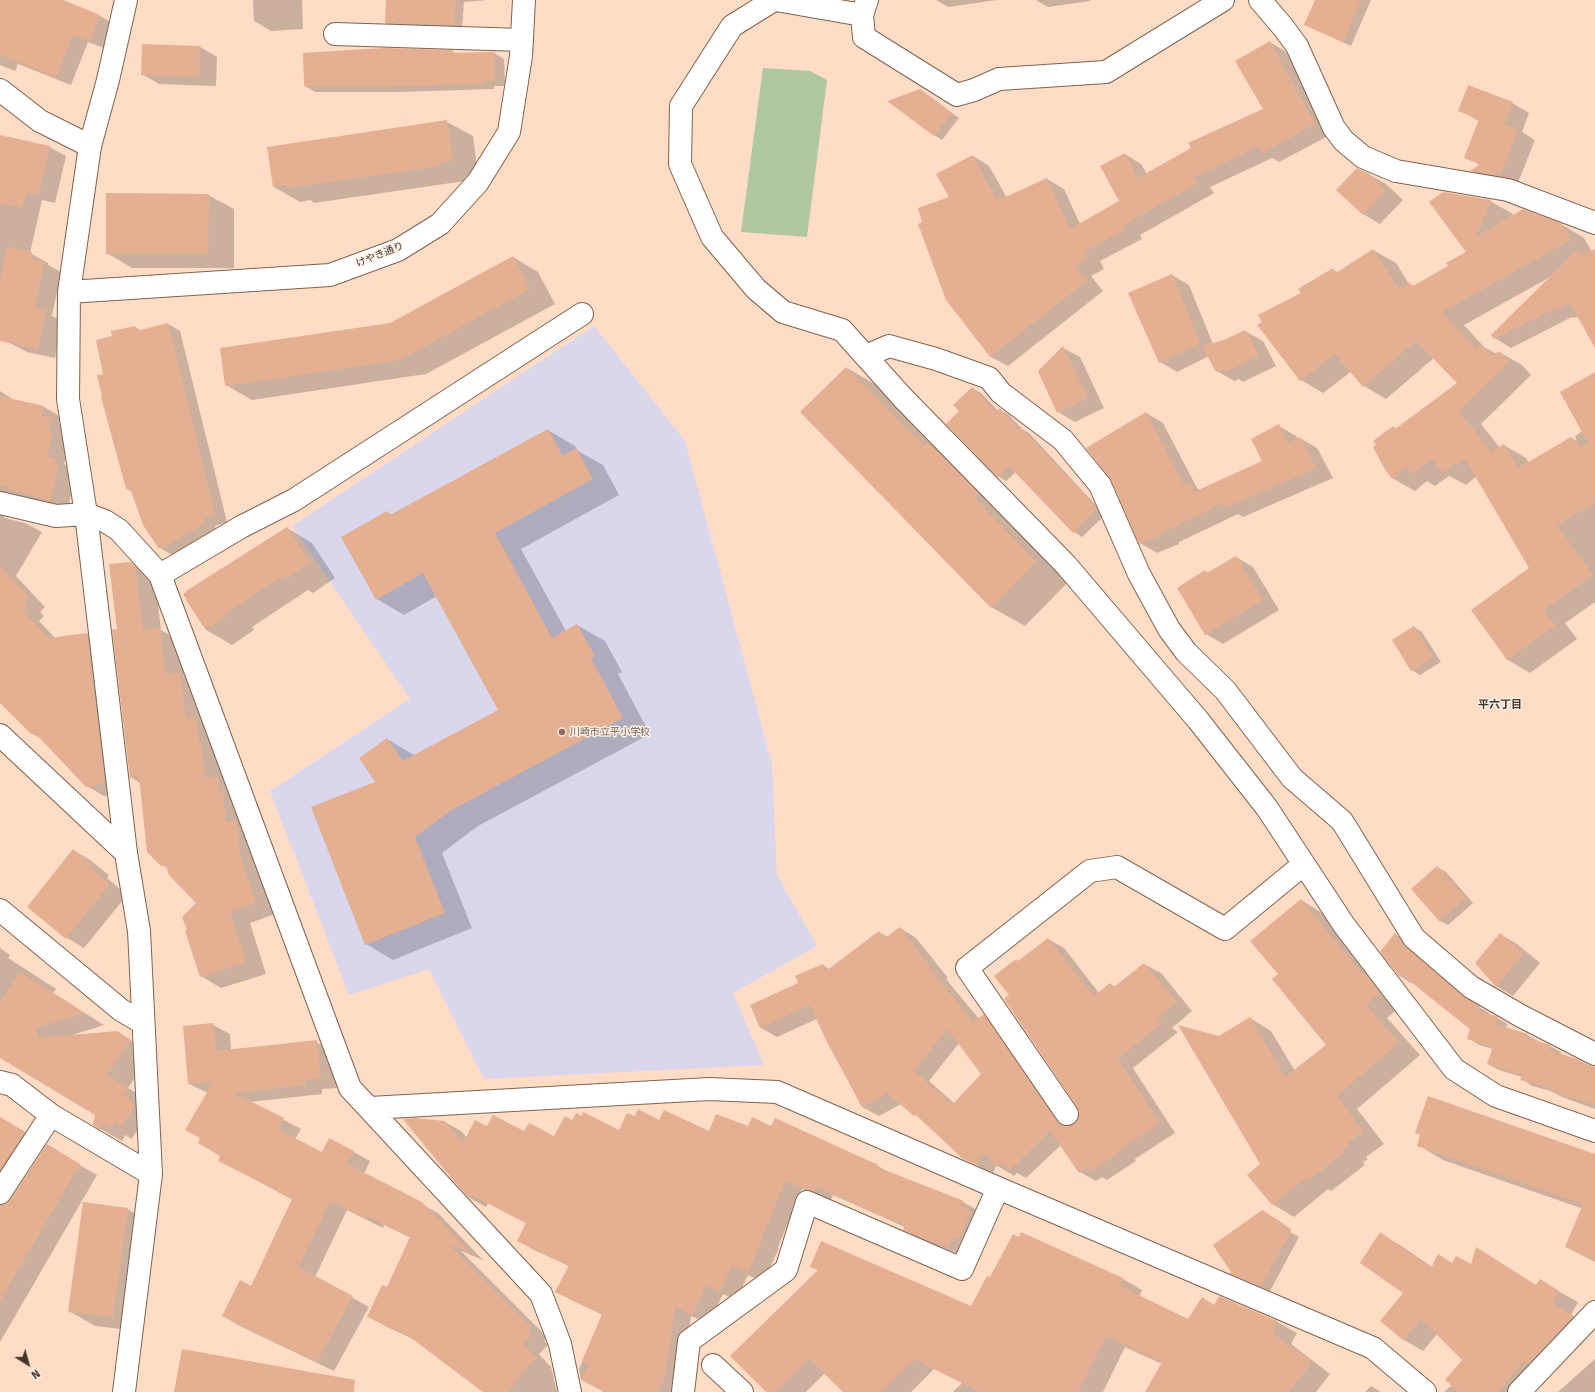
<!DOCTYPE html>
<html>
<head>
<meta charset="utf-8">
<style>
	body { margin:0 }
	#map { position:relative; width:1595px; height:1392px; overflow:hidden; background:#fedcc6; font-family:Signika,sans-serif }
	canvas { display:block }
	.north { position:absolute; left:8px; top:1344px; width:40px; height:40px; -webkit-text-stroke:3px #fceee5; paint-order:stroke; rotate:143deg; font-size:11px; font-weight:700; line-height:16px; text-align:center; color:#42352c }
	.north::after { content:''; display:block; margin:auto; width:14px; height:18px; background:#42352c; clip-path:polygon(50% 0,100% 100%,50% 72%,0 100%) }
</style>
</head>
<body>
<div id="map">
<canvas width="1595" height="1392"></canvas>
<div class="north">N</div>
</div>
<script>
const ctx = document.querySelector('canvas').getContext('2d');
ctx.lineJoin = 'round';
function fill(path, color) { ctx.fillStyle = color; ctx.fill(path, 'evenodd'); }
function strokePath(path, color, width, dash) { ctx.strokeStyle = color; ctx.lineWidth = width; ctx.lineCap = dash ? 'butt' : 'round'; ctx.setLineDash(dash || []); ctx.stroke(path); }
function drawText(font, color, halo, rows, align = 'center') {
  ctx.font = font + ' Signika,"Noto Sans JP",sans-serif'; ctx.lineWidth = 3; ctx.setLineDash([]); ctx.textBaseline = 'middle'; ctx.strokeStyle = halo; ctx.fillStyle = color; for (const [text, x, y, turn = 0] of rows) {
    ctx.save(); ctx.translate(x, y); ctx.rotate((+turn || 0) * Math.PI / 180); ctx.textAlign = isNaN(turn) ? turn : align; if (halo) ctx.strokeText(text, 0, 0); ctx.fillText(text, 0, 0); ctx.restore();
  }
}
const education = new Path2D(`
	M594,326L685,441L772,764L777,875L817,946L733,993L764,1065L484,1079L429,969L349,995L270,791L410,699L292,526Z`);
const green = new Path2D(`
	M763,68L810,71L827,80L807,237L741,232Z`);
const shadow = new Path2D(`
	M0,0H61L100,16L114,24L104,48L88,42L71,85L18,64L15,71L0,65Z
	M253,0H302L303,29L271,31L254,21Z
	M387,0H488L464,2L462,29L394,27L386,23Z
	M936,0H997L948,7Z
	M1036,0H1090V1L1048,7Z
	M1316,0H1371L1351,46L1305,25Z
	M1270,42L1286,52L1332,134L1279,162L1272,158L1210,187L1214,193L1140,235L1142,239L1100,261L1104,269L1091,276L1103,291L1008,366L991,357L947,299L924,222L950,198L973,156L989,166L1007,198L1047,179L1064,189L1080,224L1121,201L1125,154L1141,164L1147,174L1265,110Z
	M200,47L217,57L216,86L159,84L142,74Z
	M452,51L457,54L494,53L504,59L505,86H494V89L400,92H315L305,86Z
	M928,95L959,118L942,140L934,135Z
	M1512,103L1529,113L1522,132L1535,140L1517,185L1489,180L1472,171L1480,165L1465,157L1479,121L1459,110Z
	M447,122L473,136L478,175L465,177V181L314,203L310,200L300,202L274,187L269,148Z
	M0,136L49,147L66,156L55,203L42,200L30,253L48,263V265L61,272L52,316L62,321L55,358L27,352L0,338Z
	M1368,174L1386,184L1403,200L1380,224L1363,214Z
	M208,195L234,209V268H132L107,253Z
	M1490,201L1513,214L1511,217L1561,224L1584,238L1592,252L1595,250V346L1579,316L1574,318L1572,317L1511,348L1495,338L1552,276L1464,325L1484,347L1497,354L1499,352L1522,365L1531,375L1481,424L1500,448L1504,445L1526,458L1529,463L1571,438L1577,441L1575,436L1583,431L1595,373V602L1565,623L1577,639L1530,673L1508,660L1472,610L1530,568L1477,476L1466,485L1449,476L1435,486L1427,481L1415,491L1392,478L1393,427L1397,429L1458,383L1434,358L1386,399L1364,386L1352,371L1323,393L1301,380L1302,293L1333,270L1338,272L1373,250L1396,263L1409,284L1415,286L1449,266L1468,252Z
	M513,257L538,272L555,304L426,374L252,400L226,385L390,324Z
	M1172,275L1189,285L1213,344L1224,341L1245,331L1263,341L1276,366L1243,382L1239,379L1234,381L1217,371L1209,356L1177,372L1160,362Z
	M168,324L180,331L227,522L215,526L216,531L172,555L160,548L144,524L133,492L127,489L104,374L114,337L135,327L141,331Z
	M1063,348L1080,357L1104,408L1075,422L1058,412L1039,372Z
	M847,368L880,387L1069,581L1025,626L991,607Z
	M972,388L981,393L998,411L1000,410L1008,414L1022,429L1029,433L1105,515L1082,537L1074,532L1016,472L1006,481L998,476L948,424L961,411Z
	M0,391L14,400L44,407L61,417L59,424L68,429L70,443L64,464L72,469L76,477L67,510H4V517L5,518L25,523L42,532L16,576L45,607L40,612L44,616L39,621L55,638L87,634L104,644L122,792L104,796L87,786L43,740L31,733L0,698Z
	M1146,413L1163,423L1197,488L1200,490L1264,461L1279,426L1296,436L1298,439L1300,438L1317,448L1333,478L1243,517L1238,514L1179,542V544L1157,553L1140,543Z
	M548,430L575,446L578,451L603,465L619,495L521,549L566,631L577,625L605,641L622,672L618,674L650,734L478,826L442,853L472,928L393,960L366,944L377,782L387,739L414,755L499,711L437,596L404,615L377,599L387,512L392,515Z
	M287,528L312,543L335,578L313,593L308,590L252,627L254,630L232,645L206,630L183,594Z
	M1236,557L1253,567L1279,610L1223,644L1206,634L1205,571L1209,573Z
	M131,563L151,574L155,578L161,630L180,641L184,676L200,685L221,754L224,782L238,790L275,914L250,923L266,974L221,988L201,976L188,931L197,903L169,869L162,865L140,783L131,777L118,630Z
	M1414,627L1422,632L1441,662L1420,675L1412,670L1393,640Z
	M73,850L90,860L109,875L107,878L127,895L84,948L67,938L28,907Z
	M1437,867L1446,872L1473,903L1448,925L1440,921L1412,889Z
	M1301,900L1322,913L1378,981L1401,1006L1387,1018L1420,1055L1357,1109L1384,1144L1366,1157L1368,1159L1363,1162L1365,1165L1331,1191L1328,1189L1294,1217L1272,1204L1262,1164L1219,1037L1250,1018L1271,1031L1295,1071L1327,1045L1280,974Z
	M900,928L916,938L948,978L946,979L979,1019L984,1015L1000,1025L1070,1127L1074,1125L1079,1120L1080,1113L1078,1107L1011,995L1016,960L1019,962L1048,939L1064,948L1099,993L1110,984L1116,987L1144,964L1161,973L1192,1011L1172,1028L1178,1032L1133,1068L1175,1133L1135,1159L1136,1161L1107,1180L1102,1177L1096,1181L1080,1172L1061,1145L1026,1178L1017,1173L1014,1176L996,1165L993,1174L964,1158L922,1119L901,1104L879,1116L862,1107L817,1019L777,1037L761,1028L751,1005L800,983L823,965L830,970L879,932L888,937ZM959,1043L982,1074L955,1104L929,1081Z
	M1395,934L1406,941L1417,955L1474,1004L1489,1013L1488,1015L1497,1018L1508,1024L1506,1028L1527,1035L1538,1041L1537,1042L1548,1045L1561,1052L1560,1055L1577,1060L1595,1068V1109L1562,1097L1551,1091L1532,1086L1522,1079V1077L1499,1070L1488,1064L1493,1049L1479,1045L1468,1038L1471,1029L1412,982L1411,983L1400,976Z
	M1500,934L1517,944L1540,963L1513,996L1496,986Z
	M0,948L10,955L8,958L56,989L53,993L104,1025L72,1035L117,1032L151,1053L128,1088L148,1100L144,1137L136,1132L132,1139L125,1135L122,1141L94,1125L96,1114L0,1057Z
	M213,1025L230,1034L231,1051L316,1042L333,1051L337,1088L322,1089V1094L250,1102L301,1129L295,1139L322,1153L330,1139L370,1161L364,1174L438,1213L483,1260L461,1251L547,1337L544,1341L548,1345L539,1354L551,1367L557,1392H483L415,1340L385,1326L368,1316L387,1288L411,1238L384,1225L383,1228L347,1210L315,1277L369,1307L334,1371L240,1326L223,1316L252,1287L293,1200L219,1160L222,1155L208,1093L189,1084L184,1027Z
	M635,1118L659,1121L710,1132L748,1127L771,1128L878,1166L894,1175L963,1202L979,1211L965,1256L920,1239L904,1230L905,1227L833,1195L831,1200L802,1189L778,1247L779,1248L763,1282L748,1275L736,1300L723,1294L709,1323L691,1316L681,1386L679,1392H604L581,1379L579,1369L595,1334L603,1315L573,1301L557,1292L569,1266L534,1250L518,1241L526,1223L488,1203L486,1207L470,1198L452,1179L445,1122L461,1131L467,1138L488,1128L554,1138L573,1121L619,1131Z
	M3,1120L42,1142L6,1196L5,1204L0,1201V1125Z
	M1418,1145L1595,1156V1213L1443,1160Z
	M47,1146L97,1175L0,1342V1250L11,1201Z
	M127,1209L153,1223L138,1331L95,1326L69,1311Z
	M1262,1212L1291,1229L1290,1232L1299,1237L1270,1291L1240,1278Z
	M1595,1233V1262L1566,1247Z
	M1381,1234L1400,1245L1432,1267L1453,1264L1472,1266L1477,1248L1540,1288V1281L1578,1302L1571,1315L1593,1328L1532,1392H1444L1452,1385L1463,1360L1437,1334L1423,1351L1404,1340L1381,1321L1405,1293Z
	M811,1266L972,1307L1123,1279L1142,1290L1139,1297L1188,1321L1215,1306L1219,1297L1277,1322L1297,1333L1291,1344L1330,1374L1316,1392H1146L1162,1364L1125,1347L1103,1392H953L962,1383L934,1369L911,1392H844L825,1373L806,1392H767L819,1271Z
	M1595,1359V1392H1558Z
	M1371,1386L1381,1392H1365Z`);
const building = new Path2D(`
	M0,0H63L100,15L90,41L73,35L56,77L0,55Z
	M386,0H456L454,25L385,23Z
	M1315,0H1361L1343,42L1304,25Z
	M1270,41L1315,124L1262,153L1258,147L1194,177L1198,183L1124,225L1126,229L1084,252L1088,259L1075,266L1087,281L990,357L946,300L918,224L922,222L918,208L949,197L936,174L973,155L997,201L1047,178L1070,229L1119,201L1100,166L1125,153L1138,178L1191,148L1188,143L1263,109L1235,61Z
	M142,44L200,46L199,77L141,75Z
	M384,48L453,50L452,53L494,52L495,81H483V84L389,86H304L303,53Z
	M1468,85L1513,102L1504,124L1518,129L1500,176L1470,171L1480,164L1464,158L1479,119L1458,111Z
	M920,89L952,113L934,136L887,101Z
	M447,120L453,161L440,162V166L287,188V185L273,187L267,147Z
	M0,135L50,146L39,194L26,192L22,208L0,203Z
	M1357,168L1368,173L1386,190L1363,215L1336,190Z
	M1443,192L1491,200L1476,237L1523,209L1561,223L1571,240L1442,312L1476,349L1481,344L1493,356L1499,351L1509,362L1459,411L1491,452L1504,444L1518,468L1571,437L1582,448L1588,443L1560,392L1595,372V503L1557,525L1593,575L1544,610L1555,626L1507,660L1471,610L1529,568L1465,459L1457,466L1455,463L1443,473L1432,459L1412,474L1406,467L1392,479L1384,468L1373,447L1376,445L1373,441L1393,426L1395,429L1457,383L1416,341L1363,387L1335,354L1300,381L1257,325L1262,322L1258,315L1301,293L1298,289L1333,268L1336,273L1373,249L1400,290L1409,282L1413,286L1448,266L1446,263L1466,252L1429,202Z
	M106,193L209,194L208,254H106Z
	M7,247L32,252L31,259L44,262L35,308L46,311L38,349L0,341V284Z
	M1595,249V348L1570,303L1557,310L1556,308L1494,339L1491,335L1577,250L1581,256Z
	M513,256L530,289L400,360L225,386L220,348L390,323Z
	M1172,274L1200,343L1159,363L1128,293Z
	M168,323L215,515L203,519L205,524L159,549L143,525L130,488L126,489L101,397H102L97,375L103,374L96,340L112,336L111,331L135,326L136,331Z
	M1245,330L1259,356L1225,372L1223,369L1216,372L1202,346L1224,340Z
	M1063,346L1088,398L1057,413L1038,371Z
	M846,367L924,446L928,442L979,494L975,498L1036,562L991,608L800,412Z
	M972,387L996,412L1000,408L1018,429L1020,427L1096,506L1097,509L1073,533L1009,466L997,477L946,424L959,411L953,405Z
	M0,396L44,406L42,416L52,418L48,431L53,433L47,456L56,459L54,465L59,466L50,501L9,489L10,487L0,484Z
	M1146,412L1184,485L1190,483L1194,492L1262,461L1251,439L1279,424L1288,443L1300,437L1316,468L1225,508L1223,503L1162,533L1163,534L1139,544L1111,480L1086,448Z
	M548,429L563,456L576,448L593,479L495,533L552,638L577,624L595,656L591,658L623,718L450,811L415,837L445,913L365,945L311,807L375,782L359,758L387,738L403,761L498,710L423,573L376,600L341,537L387,511L390,515Z
	M287,527L310,563L286,579L284,575L227,612L229,615L212,626H203L186,600V591Z
	M1236,556L1263,600L1205,635L1177,588L1205,570L1207,573Z
	M131,562L135,566L143,630L160,628L165,674L180,673L186,719L196,718L199,741H201L205,778L218,777L219,792L223,791L226,822L237,821L240,855L256,903L230,911L246,962L200,977L185,931L187,930L182,917L196,903L169,875L166,865L161,866L147,852L139,776L130,778L112,630L117,629L109,564Z
	M0,566L29,597L24,602L28,606L23,611L48,638L87,633L105,783L86,787L34,732L31,734L0,703Z
	M1414,626L1433,657L1411,671L1392,640Z
	M73,849L92,865L90,868L110,884L66,939L27,907Z
	M1437,866L1466,898L1439,921L1411,889Z
	M1301,899L1362,974L1364,972L1380,993L1366,1005L1399,1043L1337,1096L1363,1131L1346,1144L1347,1146L1342,1150L1344,1153L1309,1180L1307,1177L1272,1205L1247,1175L1260,1164L1178,1025L1219,1036L1250,1017L1285,1077L1326,1045L1272,979L1278,974L1250,941Z
	M900,927L932,969L931,970L973,1022L984,1014L1057,1121L1061,1125L1068,1126L1074,1124L1078,1120L1079,1113L1077,1107L1004,999L1009,995L994,976L1016,959L1018,961L1048,938L1094,996L1110,983L1114,987L1144,963L1177,1002L1155,1020L1163,1022L1118,1059L1160,1123L1120,1149L1121,1151L1090,1172L1087,1167L1079,1173L1050,1131L1010,1170L1002,1163L997,1167L982,1152L977,1165L963,1159L916,1115L914,1116L887,1093L862,1107L826,1040L810,1005L760,1028L750,1005L798,983L795,976L823,964L826,971L879,931L885,938ZM947,1029L981,1074L952,1105L914,1071Z
	M1395,933L1406,947L1463,996L1480,1006L1477,1010L1498,1017L1495,1024L1528,1034L1526,1038L1551,1045L1549,1050L1577,1059L1581,1061L1580,1063L1595,1067V1105L1550,1091L1551,1088L1520,1080L1522,1075L1487,1064L1493,1047L1467,1039L1470,1029L1402,975L1400,977L1380,952Z
	M1500,933L1524,953L1496,987L1475,963Z
	M20,972L85,1013L36,1028L38,1038L117,1031L131,1040L107,1075L128,1088L123,1095L129,1098L128,1101L135,1105L122,1126L115,1121L111,1128L104,1124L100,1130L93,1125L95,1115L0,1058V1003Z
	M213,1023L216,1051L317,1040L321,1078L305,1080L306,1085L234,1093L284,1118L279,1130L322,1152L329,1138L354,1151L347,1164L422,1202L469,1252L448,1244L531,1327L528,1331L532,1335L523,1344L537,1358L525,1369L509,1392H483L407,1335L367,1317L382,1285L387,1287L410,1237L367,1216L366,1219L330,1201L298,1267L353,1296L317,1362L222,1316L240,1280L251,1286L292,1199L278,1192V1191L218,1161L220,1156L198,1143L200,1138L185,1130L213,1082L188,1084L183,1026Z
	M1428,1096L1595,1154V1260L1565,1247L1583,1204L1417,1146L1420,1135L1415,1133Z
	M638,1109L659,1120L664,1110L709,1131L716,1114L748,1126L752,1117L771,1126L775,1118L878,1165L877,1167L964,1201L959,1206L971,1211L959,1240L953,1237L948,1248L903,1230L905,1225L874,1213L817,1187L815,1192L785,1181L762,1237L763,1238L747,1273L732,1266L720,1292L706,1285L693,1315L675,1307L665,1377L661,1386H659V1392H605L581,1380L589,1364L582,1361L602,1314L555,1292L569,1265L517,1241L526,1223L471,1195L469,1198L452,1179L403,1119L415,1118L445,1121L463,1143L475,1120L487,1126L493,1115L524,1131L529,1123L554,1136L565,1116L572,1120L576,1113L582,1116L583,1112L619,1130L627,1113L635,1116Z
	M0,1117L25,1132L0,1170Z
	M47,1144L80,1164L0,1301V1205L6,1204L10,1200Z
	M83,1202L128,1208L113,1317L68,1312Z
	M1262,1210L1284,1224L1282,1226L1291,1231L1261,1287L1230,1274L1231,1272L1213,1245Z
	M1021,1232L1123,1278L1120,1286L1188,1319L1202,1297L1214,1305L1219,1296L1272,1319L1278,1321L1272,1333L1312,1362L1289,1392H1145L1162,1362L1106,1336L1078,1392H980L914,1359L881,1392H843L809,1359L776,1392H766L730,1356L818,1270L810,1267L821,1241L971,1306L987,1276L990,1277L1013,1234L1019,1237Z
	M1380,1232L1431,1268L1438,1254L1452,1263L1456,1256L1471,1264L1476,1247L1536,1285L1540,1279L1559,1291L1553,1303L1574,1316L1529,1364L1524,1361L1498,1392H1459L1445,1380L1462,1360L1421,1319L1403,1340L1380,1321L1403,1293L1360,1263Z
	M182,1349L355,1380L354,1392H174Z`);
const minor = new Path2D(`
	M774,0L732,26L681,106L680,164L712,237L756,289L783,312L842,330L903,398L1066,565L1198,720L1267,808L1344,925L1454,1069L1496,1096L1595,1131
	M776,0L862,15
	M867,0L862,15L864,37L957,95L974,90L999,79L1106,72L1223,0
	M1260,0L1283,27L1297,46L1334,128L1344,141L1363,157L1396,171L1508,190L1595,223
	M335,34L522,40
	M0,90L40,121L90,146
	M866,356L889,346L936,359L989,378L1001,393L1063,440L1100,485L1139,574L1169,629L1186,652L1225,690L1292,778L1342,821L1414,938L1471,987L1521,1016L1595,1054
	M0,503L56,516L86,514L105,521L119,530L160,575L350,1088L541,1294L560,1344L570,1392
	M86,514L126,853L139,931L151,1174L124,1392
	M160,575L241,527L294,500L582,314
	M0,910L121,1010L143,1023
	M0,1082L12,1085L51,1115L151,1174
	M370,1108L709,1089L777,1092L998,1188L1373,1348L1425,1392
	M1067,1114L967,968L1090,871L1117,867L1225,929L1304,864
	M0,1193L51,1115
	M713,1365L742,1392
	M683,1392L689,1341L786,1270L807,1202L962,1269L998,1188
	M1519,1392L1595,1312`);
const tertiary = new Path2D(`
	M69,292L330,275L398,250L440,224L478,182L509,132L521,56L524,0
	M86,514L68,399L69,292L90,146L108,80L126,0
	M0,735L126,853`);
const markers = [
	[562,732,4,"#8d6e63"]
];
const streetNames = [
	["けやき通り",380,255,-22]
];
const educationNames = [
	["川崎市立平小学校",570,732]
];
const neighbourhoodNames = [
	["平六丁目",1500,705]
];
fill(education, '#dad7ed');
fill(green, '#afc8a0');
fill(shadow, '#0003');
fill(building, '#e5af92');
strokePath(minor, '#80634f', 24);
strokePath(tertiary, '#80634f', 24);
strokePath(minor, '#fff', 22);
strokePath(tertiary, '#fff', 22);
for (const [x, y, r, color] of markers) { const dot = new Path2D(); dot.arc(x, y, r, 0, 2 * Math.PI); ctx.fillStyle = color; ctx.fill(dot); strokePath(dot, '#fceee5', 1.5); }
drawText('10px', '#42352c', '#fceee5', streetNames);
drawText('10px', '#785e54', '#fceee5', educationNames, 'left');
drawText('bold 11px', '#42352c', '#fceee5', neighbourhoodNames);
</script>
</body>
</html>
